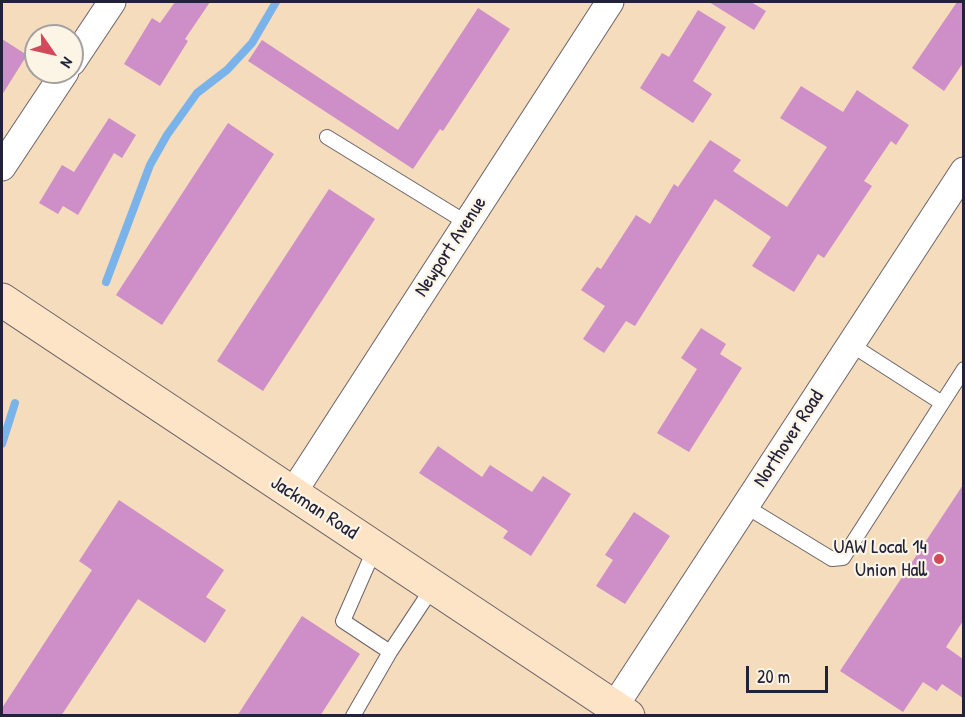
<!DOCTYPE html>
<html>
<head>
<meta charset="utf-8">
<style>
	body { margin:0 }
	#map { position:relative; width:965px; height:717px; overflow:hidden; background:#f4dcbd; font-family:"Patrick Hand",sans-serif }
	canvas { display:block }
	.frame { position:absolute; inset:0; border:3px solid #22223b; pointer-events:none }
	.north { position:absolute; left:24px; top:24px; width:60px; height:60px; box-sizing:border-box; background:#fcf5e5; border:2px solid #a5a1a1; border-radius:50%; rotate:124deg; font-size:16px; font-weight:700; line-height:24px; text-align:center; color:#22223b }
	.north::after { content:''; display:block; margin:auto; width:21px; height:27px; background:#d1495b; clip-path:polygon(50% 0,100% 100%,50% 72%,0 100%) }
	.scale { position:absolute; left:746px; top:666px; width:82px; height:27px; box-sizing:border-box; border:3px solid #22223b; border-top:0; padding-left:8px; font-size:18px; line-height:21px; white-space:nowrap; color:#22223b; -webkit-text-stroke:4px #fcf5e5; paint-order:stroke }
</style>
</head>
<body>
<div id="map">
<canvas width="965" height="717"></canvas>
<div class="frame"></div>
<div class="north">N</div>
<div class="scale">20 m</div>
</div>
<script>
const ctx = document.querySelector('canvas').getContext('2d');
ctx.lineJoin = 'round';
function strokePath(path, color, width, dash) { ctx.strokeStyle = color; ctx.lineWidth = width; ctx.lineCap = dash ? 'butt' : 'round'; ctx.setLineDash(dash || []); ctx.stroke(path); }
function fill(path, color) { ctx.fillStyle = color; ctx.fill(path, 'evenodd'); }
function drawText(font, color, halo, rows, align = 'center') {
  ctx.font = font + ' "Patrick Hand",sans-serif'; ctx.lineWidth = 4.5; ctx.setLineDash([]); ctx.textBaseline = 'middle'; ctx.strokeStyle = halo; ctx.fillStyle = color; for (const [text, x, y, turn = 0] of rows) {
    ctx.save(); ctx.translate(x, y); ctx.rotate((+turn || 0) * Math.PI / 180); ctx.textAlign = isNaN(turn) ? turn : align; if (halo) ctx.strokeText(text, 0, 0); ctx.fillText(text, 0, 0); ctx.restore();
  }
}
const stream = new Path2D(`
	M106,282L150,165L167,135L197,93L227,70L252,43L276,2
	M2,444L15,403`);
const building = new Path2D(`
	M175,2H210L185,39L188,41L160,86L124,64L152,18L160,23Z
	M709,2H751L766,11L754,30Z
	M957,2H963V63L944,91L912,68Z
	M478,8L510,29L443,131L440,129L413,169L248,61L262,40L398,130Z
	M698,10L726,27L693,81L712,94L693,123L640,88L662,53L669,57Z
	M2,39L27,55L2,95Z
	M801,86L843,112L857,90L909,125L896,145L891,141L864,181L872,186L824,258L818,254L794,292L752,266L771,237L715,199L635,326L626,321L604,353L583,339L605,306L581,290L597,267L601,269L636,215L650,224L674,184L678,187L710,140L741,160L733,171L787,207L827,147L780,118Z
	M109,118L136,135L122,158L114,153L78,215L63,206L58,214L39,203L62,165L74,172Z
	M228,123L274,154L162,325L116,295Z
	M329,189L375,219L263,391L217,361Z
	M701,328L726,344L720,354L742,368L689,452L657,433L697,369L681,358Z
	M438,446L482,477L490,465L532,492L543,476L571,494L531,556L503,538L508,531L419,473Z
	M963,485V621L946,647L963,659V698L942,684L937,691L923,682L903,712L840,671Z
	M119,500L224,570L206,597L226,610L205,643L138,599L61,716H2V708L92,570L79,561Z
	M634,512L670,536L625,604L596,586L613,560L605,555Z
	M302,616L360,654L320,716H237Z`);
const service = new Path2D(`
	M327,137L467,223
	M850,344L942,403
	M745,506L832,559L843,558L964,369
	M375,548L343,621L390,652L433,587
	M353,716L390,652`);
const minor = new Path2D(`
	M72,62L112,2
	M2,167L65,72
	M292,494L610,2
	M614,707L964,171`);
const secondary = new Path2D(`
	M2,300L628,716`);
const markers = [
	[939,559,6,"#d1495b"]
];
const streetNames = [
	["Newport Avenue",451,247,-57],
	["Northover Road",789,439,-57],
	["Jackman Road",314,508,33]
];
const poiNames = [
	["UAW Local 14",927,548],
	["Union Hall",927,571]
];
strokePath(stream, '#7ab3ea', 8);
fill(building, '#ce8ec8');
strokePath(service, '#6c6368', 16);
strokePath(minor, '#6c6368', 29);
strokePath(secondary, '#6c6368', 35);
strokePath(service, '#fff', 14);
strokePath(minor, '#fff', 27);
strokePath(secondary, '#fee4c6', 33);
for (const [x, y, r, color] of markers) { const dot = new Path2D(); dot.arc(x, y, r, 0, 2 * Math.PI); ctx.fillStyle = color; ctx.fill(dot); strokePath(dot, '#fcf5e5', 2); }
drawText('20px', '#22223b', '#fcf5e5', streetNames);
drawText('20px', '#22223b', '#fcf5e5', poiNames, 'right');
</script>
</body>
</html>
